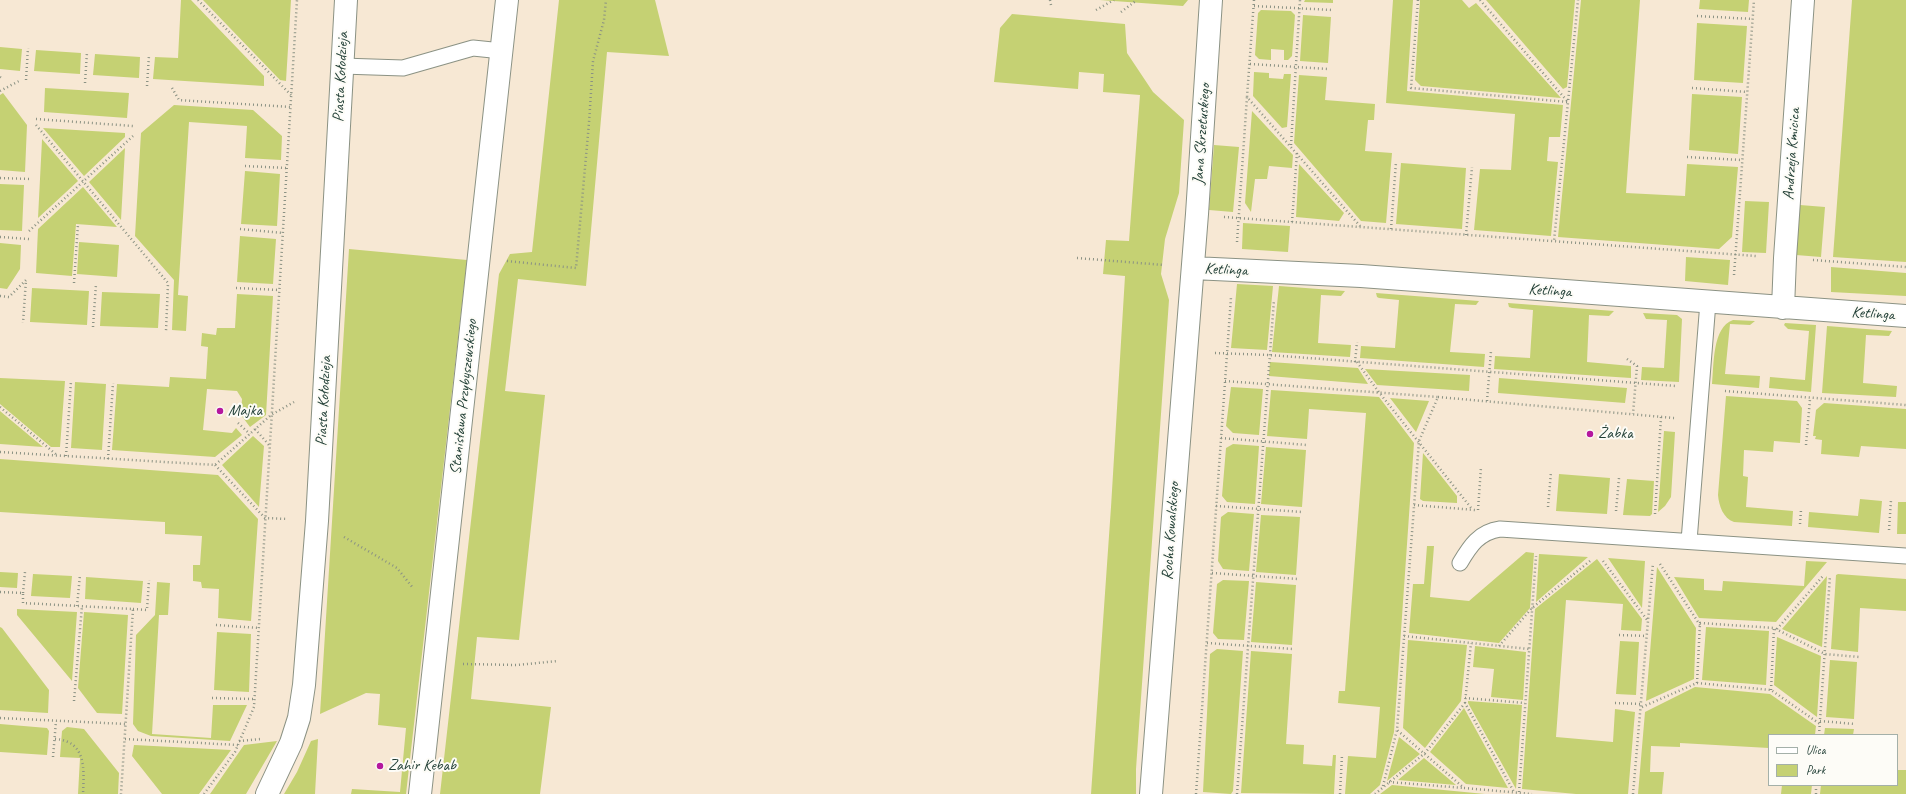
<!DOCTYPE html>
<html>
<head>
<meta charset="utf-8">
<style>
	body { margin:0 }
	#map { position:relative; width:1906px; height:794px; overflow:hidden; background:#f7e8d4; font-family:Caveat,sans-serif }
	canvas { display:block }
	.legend { position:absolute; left:1768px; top:734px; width:130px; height:52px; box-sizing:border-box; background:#fdfcf7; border:1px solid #a4b0a9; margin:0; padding:5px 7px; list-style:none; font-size:12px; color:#1f3d34 }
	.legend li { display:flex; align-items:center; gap:8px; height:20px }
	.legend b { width:20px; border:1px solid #a4b0a9 }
</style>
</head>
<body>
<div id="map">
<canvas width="1906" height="794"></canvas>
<ul class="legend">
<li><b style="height:5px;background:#fff"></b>Ulica</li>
<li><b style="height:11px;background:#c5d173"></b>Park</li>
</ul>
</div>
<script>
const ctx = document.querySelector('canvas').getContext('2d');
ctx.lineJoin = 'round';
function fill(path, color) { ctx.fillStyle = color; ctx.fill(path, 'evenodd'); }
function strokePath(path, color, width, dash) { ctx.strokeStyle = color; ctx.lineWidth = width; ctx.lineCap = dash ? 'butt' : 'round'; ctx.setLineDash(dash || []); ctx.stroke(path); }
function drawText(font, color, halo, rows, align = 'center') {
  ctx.font = font + ' Caveat,sans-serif'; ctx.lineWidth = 4; ctx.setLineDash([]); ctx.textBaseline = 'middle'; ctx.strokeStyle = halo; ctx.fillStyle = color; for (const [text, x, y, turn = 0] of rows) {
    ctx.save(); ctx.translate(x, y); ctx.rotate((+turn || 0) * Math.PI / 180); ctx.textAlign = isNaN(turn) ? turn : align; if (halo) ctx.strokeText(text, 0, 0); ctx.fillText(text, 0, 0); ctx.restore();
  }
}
const green = new Path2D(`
	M181,0H191L264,76V86L153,79L155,57L178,58Z
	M203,0H291L286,81L280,80Z
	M559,0H655L669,56L607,52L586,286L518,279L505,391L545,395L519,640L477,637L471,699L551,707L540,794H440L499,274L510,254L532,252Z
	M1100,0H1188L1183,6Z
	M1305,0H1333V3L1304,2Z
	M1393,0H1413L1407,91L1563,105L1560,137H1549L1547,161L1558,162L1551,236L1474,230L1480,169L1511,170L1515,114L1386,103Z
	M1420,0H1462L1469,8L1476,3L1561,98L1421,86L1415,80Z
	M1486,0H1575L1567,87L1563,89Z
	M1581,0H1640L1626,193L1685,196L1687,164L1738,167L1732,237L1719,249L1558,237Z
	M1700,0H1749L1748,12L1699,9Z
	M1852,0H1906V262L1833,257Z
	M1261,10L1291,11L1295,15L1292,56L1288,60H1284V50L1271,49V60L1259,59L1255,55L1258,13Z
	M1012,14L1125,24L1127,53L1153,92L1184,120L1179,193L1165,239L1161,274L1169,300L1136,769V794H1091L1111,507L1125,276L1103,274L1106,240L1129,241L1140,95L1103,92L1104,74L1079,72L1078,89L994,82L1000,28Z
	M1303,15L1331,17L1328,63L1300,61Z
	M1697,23L1747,26L1743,83L1694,80Z
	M0,47L22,49L20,71L0,69Z
	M36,50L81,53L80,74L34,71Z
	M95,54L140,57L139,78L93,75Z
	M1254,72L1269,73V78L1283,79L1284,74H1291L1287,127L1282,128L1253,96Z
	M1299,75L1327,77L1325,100L1375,104L1374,120H1368L1365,151L1392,153L1386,223L1361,221L1294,143Z
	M45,88L129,93L127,118L44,112Z
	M3,93L27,125L25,172L0,170V95Z
	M1692,94L1742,97L1738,154L1689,150Z
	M174,105L253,110L282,136L281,160L245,158L247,126L189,122L178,295L188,296L186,331L172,330L174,280L135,236L141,133Z
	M1252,111L1293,155L1292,168L1269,166L1267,179H1255L1251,212L1245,203Z
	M43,128L125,133V137L84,176Z
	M42,139L78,181L38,218L42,140Z
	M1214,145L1239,147L1233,212L1209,210Z
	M125,148L121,220L89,182Z
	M1401,163L1466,168L1462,229L1396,224Z
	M1299,164L1344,213L1339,221L1296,217Z
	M245,171L280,174L277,226L241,224Z
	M0,184L24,185L22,231L0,230Z
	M83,187L117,227L76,224L72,276L36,273L38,229Z
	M1745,201L1769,202L1766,253L1742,252Z
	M1800,205L1825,207L1821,257L1796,255Z
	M1243,223L1290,226L1288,252L1242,249Z
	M240,236L276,239L273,284L237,282Z
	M79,242L119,245L117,277L77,274Z
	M0,243L21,245L20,269L7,289L0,288Z
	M349,249L467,260L406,794H351L352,789L400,792L406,728L378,725L380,694L366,693L320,714Z
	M1686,257L1730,260L1728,285L1685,281Z
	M1831,267L1906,273V296L1831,292Z
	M1237,284L1273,286L1267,350L1231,348Z
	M1279,286L1345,291L1341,296L1321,295L1318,343L1351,345L1350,357L1272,352Z
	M32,288L89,291L87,325L30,322Z
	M102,292L160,294L158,328L100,326Z
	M1376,293L1479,301L1476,305L1455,304L1450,352L1485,354L1484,367L1360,358L1361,346L1395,348L1399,300L1379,298L1377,297Z
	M237,294L273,296L266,415L250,427L241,415L242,399L237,391L207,389L203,430L232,433L236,428L242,435L215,457L112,450L117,384L169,387L170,377L206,379L208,347L201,346L202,333L216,335L217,328H235Z
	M1508,303L1614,311L1609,316L1589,315L1587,362L1631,366V378L1494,369L1495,356L1530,358L1533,310L1512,308L1509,307Z
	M1643,313L1677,315L1682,319L1679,382L1641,380L1642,367L1664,368L1667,320L1646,319Z
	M1733,320L1755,321L1750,325L1730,324L1725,374L1760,376L1759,388L1712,384C1714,366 1712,327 1733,320Z
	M1785,323L1816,325L1811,392L1769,388L1770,377L1805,380L1809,331L1788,329L1784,325Z
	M1827,326L1892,331L1889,336L1866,335L1863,383L1897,386L1896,397L1822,393Z
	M1270,362L1358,368L1368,384L1269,376Z
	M1365,369L1470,375L1469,391L1377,385Z
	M0,378L65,381L60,447H51L0,404Z
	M1499,378L1627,388L1625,403L1498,393Z
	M75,382L106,384L102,450L71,448Z
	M1231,387L1263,389L1259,435L1233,433L1226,426Z
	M1271,390L1379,397L1414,443L1394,732L1380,785L1370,794H1345L1348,756L1376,758L1380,707L1338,703L1339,691H1345L1366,413L1309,409L1307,439L1267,436Z
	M1726,396L1797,401L1802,408L1800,443L1774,441L1773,452L1744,450L1743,476L1748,477L1746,507L1793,511L1792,526L1734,522C1723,518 1719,506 1718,495Z
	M1390,398L1429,401L1416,432Z
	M1824,403L1906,409V449L1861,446L1859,457L1821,454L1822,440L1815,439L1816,436H1813L1816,410Z
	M0,411L43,447L0,444Z
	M1664,431L1675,432L1671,497L1665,506L1658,512Z
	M253,436L264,446L259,507L222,465Z
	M1233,444L1259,446L1255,504L1227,502L1222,496L1226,448Z
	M1266,447L1306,450L1302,507L1261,504Z
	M1423,453L1457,496V503L1423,501L1420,499Z
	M0,459L218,475L258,519L251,621L218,618L219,589L202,588L201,582L193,581V565H200L202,536L165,534V522L0,512Z
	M1559,474L1610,478L1607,514L1556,511Z
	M1627,479L1654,481L1652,514L1650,516L1623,515Z
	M1860,499L1882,501L1879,533L1808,527L1809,512L1858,516Z
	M1898,502H1906V534H1897Z
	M1228,512L1254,514L1249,571L1223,569L1218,561L1221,517Z
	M1261,515L1300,517L1296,575L1256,572Z
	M1427,546H1434L1430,597L1469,601L1526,552L1534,553L1530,608L1499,643L1409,633L1413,584H1424Z
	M1539,554L1588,557L1536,602Z
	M1608,558L1645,561L1642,608Z
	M1597,559L1642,619L1641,631L1621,630L1623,604L1566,600L1556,737L1613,742L1615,709L1635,712L1628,794H1576L1522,789L1535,609Z
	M1806,561L1827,562L1776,622L1699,618L1674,577L1704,579V590L1722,591L1723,581L1804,586Z
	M1657,567L1696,628L1694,679L1646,701Z
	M0,572L18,573L17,588L0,587Z
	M33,574L72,576L70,598L31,596Z
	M1838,574L1906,579V611L1860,608L1858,652L1831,649L1836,575Z
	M1827,576L1822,647L1782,629Z
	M86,577L143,581L141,603L85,599Z
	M1223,580L1249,581L1244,640L1218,639L1213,633L1217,584Z
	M157,582L170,583L168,615H159L152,734L211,738L213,705H247L230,741L151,736L138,731L133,724L136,635L155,615Z
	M1256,582L1296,585L1292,645L1251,642Z
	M17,609L77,612L72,681L17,615Z
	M84,612L128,615L122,714L97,713L78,688Z
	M0,627L2,628L49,690L48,713L0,710Z
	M1706,627L1769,631L1766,685L1702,680Z
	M217,632L251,634L249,692L214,690Z
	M1777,637L1821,656L1817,717L1774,685Z
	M1408,640L1467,645L1461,701L1425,748L1403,728Z
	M1620,641L1639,642L1636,695L1616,694Z
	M1475,646L1526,652L1523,700L1491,697L1494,669L1473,667Z
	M1217,649L1243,651L1233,791L1231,794L1203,792L1210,654Z
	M1251,651L1292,654L1286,744L1304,745L1303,764L1332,766L1333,755H1336L1334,794L1241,793Z
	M1830,660L1857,662L1854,719L1826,717Z
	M1695,687L1770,694L1816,726L1815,735H1769V748L1680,743V747L1651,746L1650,772H1664L1662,794H1638L1645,712Z
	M1468,701L1522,705L1516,789L1468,703Z
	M1464,708L1508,788L1466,784L1430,752Z
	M0,724L47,728L49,731L47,755L0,752Z
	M67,727L84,729L119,773L118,794H78L80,758L60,757L62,731Z
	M1825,728L1854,729L1853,735H1824Z
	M1399,737L1420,754L1387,781Z
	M318,739L315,794H284L297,772L311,741Z
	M277,741L246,794H210L244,745Z
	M134,745L231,750L199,794H162L132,756Z
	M1424,758L1456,785L1398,780Z
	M1897,770H1906V794H1820L1821,785H1897Z
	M1392,785L1485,794H1380Z
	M1782,785H1812L1811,794H1781Z`);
const path = new Path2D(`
	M198,0L291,95
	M1050,0L1051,5
	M1254,0L1247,97L1360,226
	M1418,0L1411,88L1568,102L1578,0
	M1480,0L1568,102L1554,241
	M1254,6L1333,10
	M1096,10L1114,0
	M1121,12L1137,0
	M1697,16L1753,19
	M1250,64L1328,69
	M0,77L1,78
	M26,80L28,48
	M85,83L87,52
	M147,86L149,55
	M172,88L179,100L291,107
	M1692,88L1747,92
	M0,91L21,80
	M36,119L133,126
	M36,125L168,283L166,331
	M1291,145L1300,0
	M1687,157L1742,160
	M245,166L287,168
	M0,178L32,179
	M1224,217L1756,256
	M1292,222L1297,153
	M240,229L283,233
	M1391,229L1396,162
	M29,231L133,136
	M1466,235L1472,167
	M0,237L29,239
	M1237,242L1247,97
	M1077,258L1164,265
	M1813,260L1906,267
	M507,261L576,268L589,123L593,61L604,20L606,0
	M1734,275L1754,0
	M74,283L78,224
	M236,288L279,290
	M0,296L9,297L26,280L23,323
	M93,327L96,284
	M1215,353L1269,355L1676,386
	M1627,359L1637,366L1633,414
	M1355,362L1357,342
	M1357,362L1378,391L1472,509
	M1225,381L1438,397L1419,441L1397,730L1464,788L1532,794
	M1725,391L1906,405
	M1438,397L1674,418
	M1487,401L1491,351
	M0,407L58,456
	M238,423L250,434
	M255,429L269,445
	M1221,438L1307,445
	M1806,445L1810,399
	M0,452L215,465L271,415L294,402
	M66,456L71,381
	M108,459L113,383
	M215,465L265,518L288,519
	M1414,505L1475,510
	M1216,506L1302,512
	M1548,507L1551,472
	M1478,510L1481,467
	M1616,511L1619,478
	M1655,514L1661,417
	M1800,524L1801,510
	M1889,530L1891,500
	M344,537L397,568L413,588
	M1603,561L1648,621
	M1660,564L1700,625
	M1212,573L1298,579
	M0,592L23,593V603L133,609L121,794
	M23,593L25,572
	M77,606L80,575
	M133,609L147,610L149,580
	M216,625L259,628
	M1777,629L1823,576
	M1619,635L1647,636
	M1404,636L1529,649
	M1207,643L1293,649
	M1499,646L1532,608L1590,561
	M463,664L517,665L558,661
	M1697,683L1700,623L1774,628L1825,654L1859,657
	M1771,690L1774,628
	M212,698L254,699
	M1465,698L1525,703
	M74,701L82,606
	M1465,703L1471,643
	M1615,703L1642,704
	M1642,707L1697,683L1771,690L1820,724
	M0,718L126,724
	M1820,721L1855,724
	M1819,735L1830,576
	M55,739C87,741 84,770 83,794
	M125,739L238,745
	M239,741L261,739
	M53,757L56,721
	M1389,782L1464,788
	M1383,786L1397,730
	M1519,792L1536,556
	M204,794L235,752L254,707L297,0
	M1196,794L1231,297
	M1237,794L1274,300
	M1340,794L1342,755
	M1375,794L1425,753L1465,703L1514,792
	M1633,794L1653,563
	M1816,794V785`);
const service = new Path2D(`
	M342,66L403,68L473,48L502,51
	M1689,541L1708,302
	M1460,563C1470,546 1479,532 1500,529L1906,556`);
const minor = new Path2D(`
	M1193,268L1361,276L1906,316
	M1783,308L1785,258L1803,0
	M267,794L291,743L299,718L304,685L317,521L346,0
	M420,794L507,0
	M1151,794L1197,214L1211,0`);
const markers = [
	[220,411,4,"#b5179e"],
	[1590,434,4,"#b5179e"],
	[380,766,4,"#b5179e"]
];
const streetNames = [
	["Piasta Kołodzieja",341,77,-87],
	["Jana Skrzetuskiego",1202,134,-86],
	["Andrzeja Kmicica",1792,154,-86],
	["Ketlinga",1226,270,3],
	["Ketlinga",1550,291,4],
	["Ketlinga",1873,314,4],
	["Stanisława Przybyszewskiego",464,397,-84],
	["Piasta Kołodzieja",324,401,-87],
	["Rocha Kowalskiego",1171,531,-86]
];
const poiNames = [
	["Majka",228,411],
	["Żabka",1598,434],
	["Zahir Kebab",388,766]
];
fill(green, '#c5d173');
strokePath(service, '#8b9284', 17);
strokePath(minor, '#8b9284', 24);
strokePath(path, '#8b9284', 2.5, [1, 3]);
strokePath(service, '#fff', 15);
strokePath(minor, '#fff', 22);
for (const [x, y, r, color] of markers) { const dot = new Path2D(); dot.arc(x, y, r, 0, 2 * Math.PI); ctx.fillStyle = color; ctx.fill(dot); strokePath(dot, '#fdfcf7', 1.5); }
drawText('16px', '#1f3d34', '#fdfcf7', streetNames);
drawText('16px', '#1f3d34', '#fdfcf7', poiNames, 'left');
</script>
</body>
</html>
